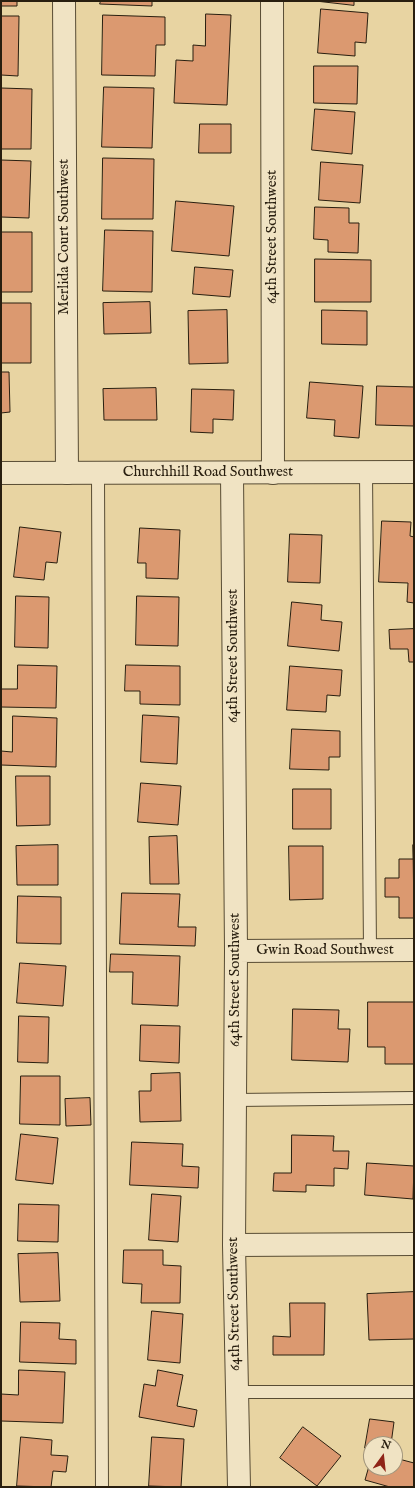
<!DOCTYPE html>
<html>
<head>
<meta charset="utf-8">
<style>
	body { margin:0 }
	#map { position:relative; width:415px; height:1488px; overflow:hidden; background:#e8d4a2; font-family:"IM FELL English",serif }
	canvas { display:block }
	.frame { position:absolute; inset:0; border:2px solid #281e0f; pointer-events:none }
	.north { position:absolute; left:363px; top:1436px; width:40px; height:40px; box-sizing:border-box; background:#f0e3c3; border:1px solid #a0947b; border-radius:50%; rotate:15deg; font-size:11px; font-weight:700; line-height:16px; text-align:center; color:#281e0f }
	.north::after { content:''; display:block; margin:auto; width:14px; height:18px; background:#8f2418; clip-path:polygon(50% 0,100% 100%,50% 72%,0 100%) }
</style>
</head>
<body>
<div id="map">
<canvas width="415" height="1488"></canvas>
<div class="frame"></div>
<div class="north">N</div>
</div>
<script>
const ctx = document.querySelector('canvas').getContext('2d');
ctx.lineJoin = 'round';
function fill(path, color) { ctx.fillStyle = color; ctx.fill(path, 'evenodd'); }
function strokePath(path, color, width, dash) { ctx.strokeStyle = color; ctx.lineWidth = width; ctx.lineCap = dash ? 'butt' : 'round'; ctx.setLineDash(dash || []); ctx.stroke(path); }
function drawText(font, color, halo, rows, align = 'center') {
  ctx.font = font + ' "IM FELL English",serif'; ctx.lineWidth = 3; ctx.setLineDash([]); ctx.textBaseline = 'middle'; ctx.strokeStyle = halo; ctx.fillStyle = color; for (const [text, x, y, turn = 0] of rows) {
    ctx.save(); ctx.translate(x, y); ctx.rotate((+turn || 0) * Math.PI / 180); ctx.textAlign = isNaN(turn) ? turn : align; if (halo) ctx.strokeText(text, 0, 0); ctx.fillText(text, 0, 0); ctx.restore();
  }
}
const building = new Path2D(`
	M1,1H17V6H1Z
	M101,1H152V6L100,4Z
	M316,1H354V5Z
	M321,9L368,13L366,43L355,42V56L318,53Z
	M206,14L231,15L227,105L174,103L176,60L193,61V45L205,46Z
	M103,15L165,17V45H156L155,76L102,75Z
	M1,16H19L18,76L1,75Z
	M314,66H358L357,104L314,103Z
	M104,87L154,88L152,148L102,147Z
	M1,88L32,89L31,149H1Z
	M315,109L355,112L352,154L312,150Z
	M200,124H231V153H199Z
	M103,158L154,159L153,219H102Z
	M1,160L31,161L29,218L1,217Z
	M321,162L363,165L360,203L319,200Z
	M176,201L234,206L229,256L172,251Z
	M315,207L349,208V223H359L358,253L328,252V240L314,239Z
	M105,230L153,231L152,292L103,291Z
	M1,232H32V292H1Z
	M315,259L371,260V302H315Z
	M195,267L233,270L230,297L193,294Z
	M150,302L151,333L104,334L103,303Z
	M1,303H31V363H1Z
	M227,310L228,363L189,364L188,311Z
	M322,310L367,311V345L322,344Z
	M1,372H9L10,412L1,413Z
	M310,382L363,386L359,438L334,436L335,420L307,418Z
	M377,386L414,387V426L376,425Z
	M156,388L157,420H104L103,389Z
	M192,389L234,390L233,420L213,419V433L191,432Z
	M382,521L411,522L410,536L414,537V603L407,602L408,583L379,582Z
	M20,527L61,532L57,563L46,562L44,580L14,577Z
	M140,528L180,530L178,579L146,578V563H138Z
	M290,534L322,535L320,583L288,582Z
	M16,596L49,597L48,648L15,647Z
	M137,596L179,597L178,646L136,645Z
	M292,602L322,605L321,620L342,622L339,651L288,646Z
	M414,629V662H409L408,649H390L389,630Z
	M18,665L57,666L56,708L1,707V689H17Z
	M126,665L180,666V705L140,704V691H125Z
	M290,666L342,670L340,696L327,695L326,712L287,710Z
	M143,715L179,717L177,764L141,762Z
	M13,716L57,718L56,767L1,765V751L12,752Z
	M292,729L340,731V757H329V770L290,769Z
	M16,776H50V825L17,826Z
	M141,783L181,786L178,825L138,822Z
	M293,789H331V829H293Z
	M177,836L179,884H150L149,837Z
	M58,845V885H17L16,846Z
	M413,845L414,918H399V897H385V878H399V859H413Z
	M289,846H323V899L290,900Z
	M122,893L180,894L178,927H196L195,946L120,944Z
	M18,896L61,897V944L17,943Z
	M111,954L180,956L178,1006L132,1004L133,972H110Z
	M20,963L66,966L63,1006L17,1003Z
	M368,1002H414V1064H385V1047H368Z
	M293,1009L339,1010L338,1029H350L348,1062L292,1060Z
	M19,1016L49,1017L48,1063L18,1062Z
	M141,1025L180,1026L179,1063L140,1061Z
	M180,1073L181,1121L140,1122L139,1091H151V1074Z
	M21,1076H60V1125L20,1124Z
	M90,1098L91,1125L66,1126L65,1099Z
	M21,1134L58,1138L53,1184L16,1180Z
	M292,1135L334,1136L333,1151H349L348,1169L334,1168V1186L306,1185V1192L273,1191L274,1173H291Z
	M132,1142L183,1144L182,1166L199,1167L198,1188L130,1185Z
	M367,1163L414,1166L413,1199L365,1195Z
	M152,1194L181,1196L178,1242L149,1240Z
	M19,1204L59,1205L58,1242L18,1241Z
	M124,1250H163V1265L181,1266L180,1303H141L142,1284L123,1283Z
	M58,1253L60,1301L20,1302L18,1254Z
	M414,1292V1339L369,1340L367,1294Z
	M290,1303H325L324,1355H273V1336L290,1337Z
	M152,1311L183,1314L180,1363L148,1360Z
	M21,1322L60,1323L59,1339L76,1340V1364L20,1362Z
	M19,1370L65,1372L63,1423L1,1421V1394L18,1395Z
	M158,1370L183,1375L177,1406L197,1410L194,1427L139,1417L144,1384L155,1386Z
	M370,1419L394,1422L391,1444H371V1449L365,1448Z
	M303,1427L341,1456L317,1486L280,1458Z
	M21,1437L52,1440L51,1455L68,1456L66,1472L53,1471L51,1487L17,1486Z
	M152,1437L184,1439L181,1487L149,1486Z
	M395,1458L414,1463V1487H390L365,1480L371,1459V1468H395Z`);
const service = new Path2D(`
	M366,472L370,950
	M98,474L102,1487
	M236,1100L414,1098
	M236,1392H414`);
const minor = new Path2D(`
	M64,1L67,473
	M272,1L273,473
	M232,473L236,951L234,1245L239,1487
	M236,951L414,950
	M234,1245L414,1244`);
const tertiary = new Path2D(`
	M1,473L414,472`);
const streetNames = [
	["Merlida Court Southwest",65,237,-90],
	["64th Street Southwest",273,237,-90],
	["Churchhill Road Southwest",208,473],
	["64th Street Southwest",234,656,-90],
	["Gwin Road Southwest",325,951],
	["64th Street Southwest",236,980,-90],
	["64th Street Southwest",235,1304,-91]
];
fill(building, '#db9970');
strokePath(building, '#281e0f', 1);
strokePath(service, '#584c34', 14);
strokePath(minor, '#584c34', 24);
strokePath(tertiary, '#584c34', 24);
strokePath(service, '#f0e3c3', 12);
strokePath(minor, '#f0e3c3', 22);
strokePath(tertiary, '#f0e3c3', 22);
drawText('15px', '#281e0f', '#f0e3c3', streetNames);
</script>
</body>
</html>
